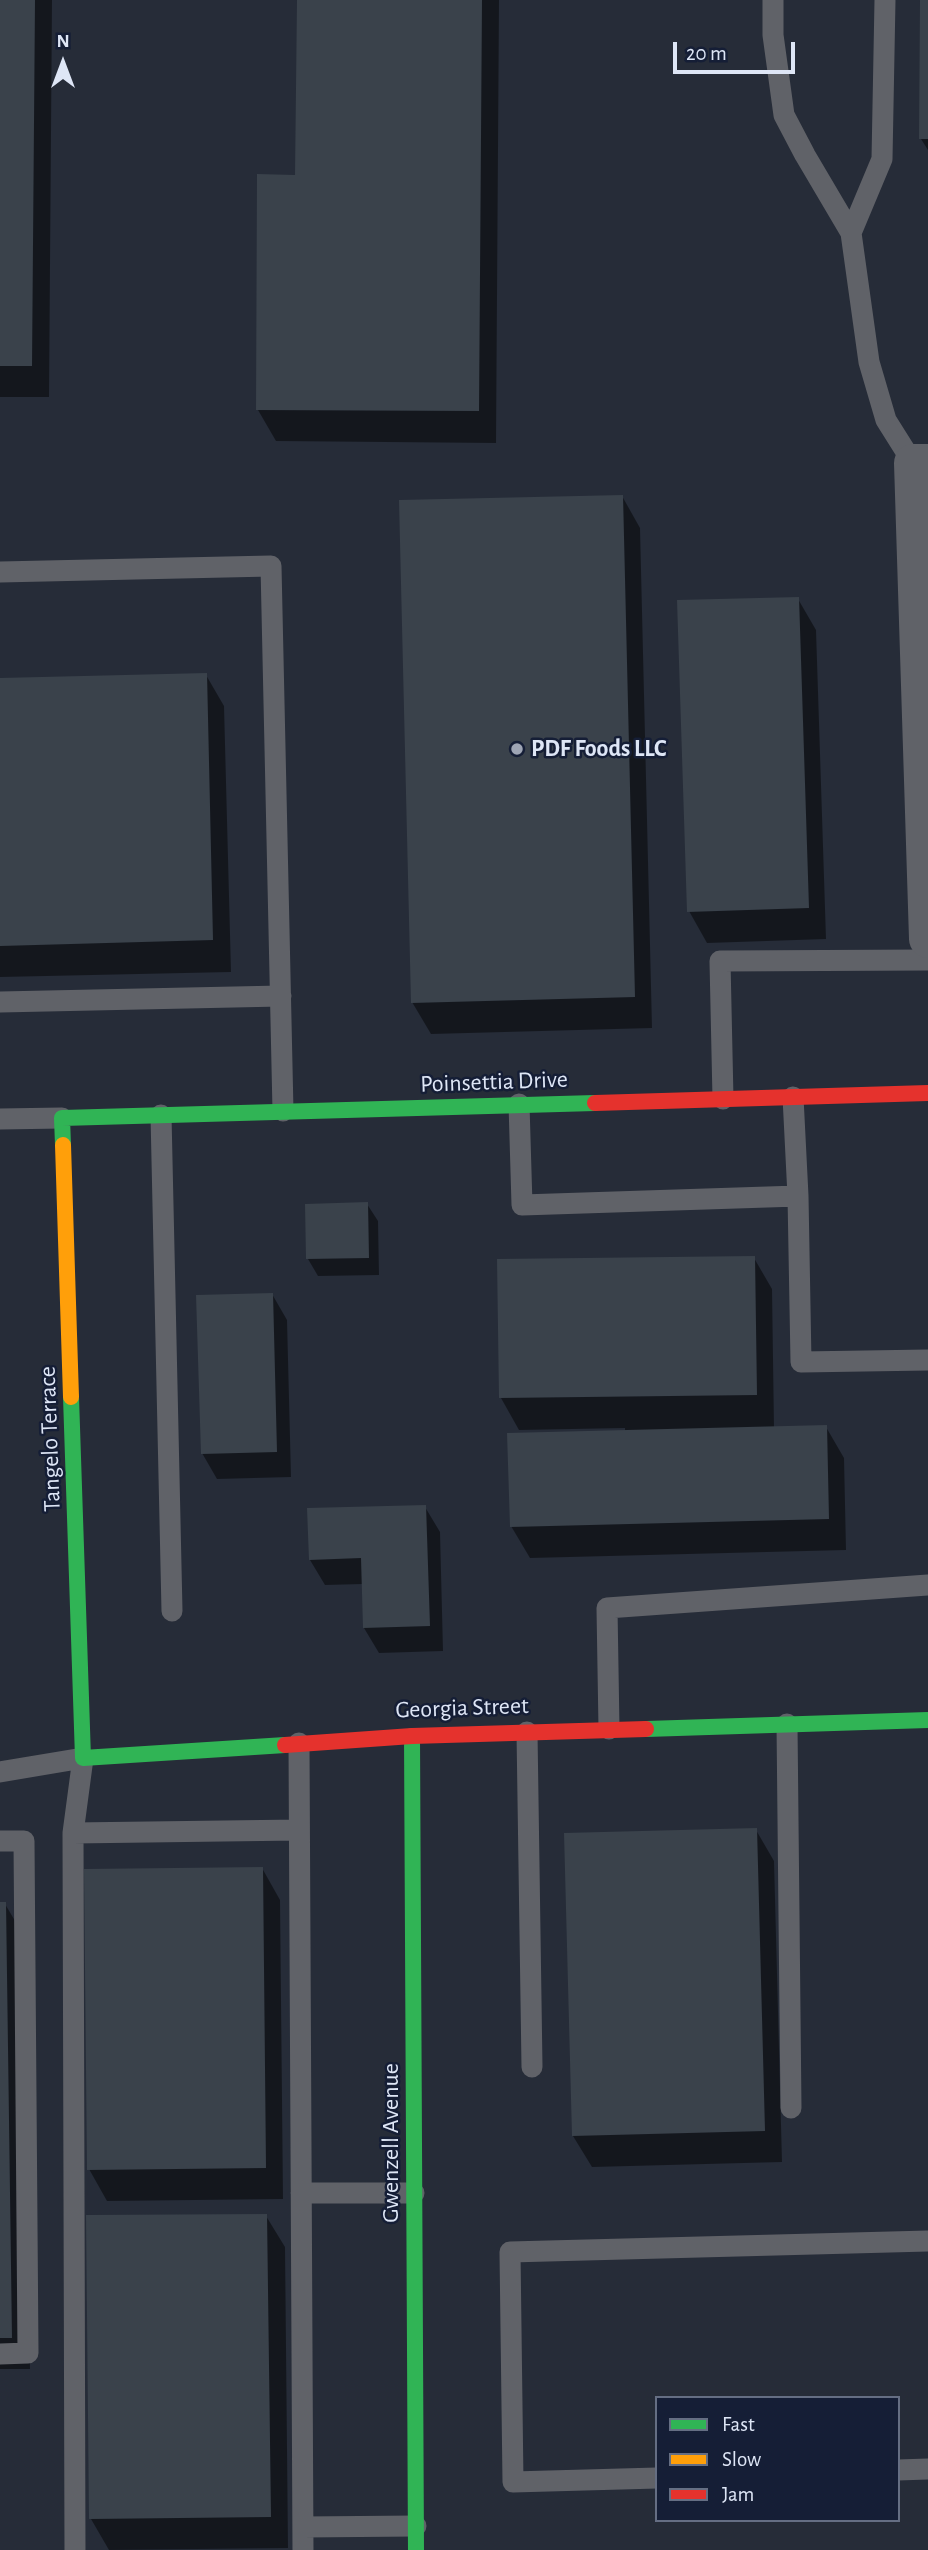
<!DOCTYPE html>
<html>
<head>
<meta charset="utf-8">
<style>
	body { margin:0 }
	#map { position:relative; width:928px; height:2550px; overflow:hidden; background:#262c38; font-family:"Alegreya Sans",sans-serif }
	canvas { display:block }
	.legend { position:absolute; left:655px; top:2396px; width:245px; height:126px; box-sizing:border-box; background:#151e36; border:2px solid #656e83; margin:0; padding:9px 12px; list-style:none; font-size:21px; color:#dee6f6 }
	.legend li { display:flex; align-items:center; gap:14px; height:35px }
	.legend b { width:35px; border:2px solid #656e83 }
	.north { position:absolute; left:28px; top:28px; width:70px; height:70px; -webkit-text-stroke:5px #151e36; paint-order:stroke; rotate:0deg; font-size:19px; font-weight:700; line-height:28px; text-align:center; color:#dee6f6 }
	.north::after { content:''; display:block; margin:auto; width:24px; height:32px; background:#dee6f6; clip-path:polygon(50% 0,100% 100%,50% 72%,0 100%) }
	.scale { position:absolute; left:673px; top:42px; width:122px; height:32px; box-sizing:border-box; border:4px solid #dee6f6; border-top:0; padding-left:9px; font-size:21px; line-height:24px; white-space:nowrap; color:#dee6f6; -webkit-text-stroke:5px #151e36; paint-order:stroke }
</style>
</head>
<body>
<div id="map">
<canvas width="928" height="2550"></canvas>
<ul class="legend">
<li><b style="height:9px;background:#30b455"></b>Fast</li>
<li><b style="height:9px;background:#ff9f0a"></b>Slow</li>
<li><b style="height:9px;background:#e5322d"></b>Jam</li>
</ul>
<div class="north">N</div>
<div class="scale">20 m</div>
</div>
<script>
const ctx = document.querySelector('canvas').getContext('2d');
ctx.lineJoin = 'round';
function fill(path, color) { ctx.fillStyle = color; ctx.fill(path, 'evenodd'); }
function strokePath(path, color, width, dash) { ctx.strokeStyle = color; ctx.lineWidth = width; ctx.lineCap = dash ? 'butt' : 'round'; ctx.setLineDash(dash || []); ctx.stroke(path); }
function drawText(font, color, halo, rows, align = 'center') {
  ctx.font = font + ' "Alegreya Sans",sans-serif'; ctx.lineWidth = 5; ctx.setLineDash([]); ctx.textBaseline = 'middle'; ctx.strokeStyle = halo; ctx.fillStyle = color; for (const [text, x, y, turn = 0] of rows) {
    ctx.save(); ctx.translate(x, y); ctx.rotate((+turn || 0) * Math.PI / 180); ctx.textAlign = isNaN(turn) ? turn : align; if (halo) ctx.strokeText(text, 0, 0); ctx.fillText(text, 0, 0); ctx.restore();
  }
}
const shadow = new Path2D(`
	M0,0H52L49,397H0Z
	M298,0H499L496,443L276,441L258,410L297,176Z
	M922,0H928V150L921,139Z
	M622,496L640,528L652,1028L431,1034L412,1002Z
	M798,599L816,630L826,939L707,943L689,911Z
	M206,675L224,706L231,972L0,977V680Z
	M367,1204L378,1221L379,1275L318,1276L308,1259Z
	M754,1258L772,1289L774,1428L826,1427L844,1458L846,1550L530,1558L511,1526L625,1432V1428L519,1430L501,1398Z
	M272,1294L287,1320L291,1477L217,1479L202,1453Z
	M425,1507L440,1532L443,1651L379,1653L364,1628L363,1584L325,1585L310,1560Z
	M756,1830L774,1861L782,2162L592,2167L573,2136Z
	M262,1868L280,1900L283,2199L107,2201L89,2169Z
	M0,1904H5L24,1936L30,2369H0Z
	M266,2216L285,2247L288,2548L109,2550L91,2519Z`);
const building = new Path2D(`
	M0,0H35L32,366H0Z
	M297,0H482L479,411L256,410L257,174L295,175Z
	M920,0H928V139H919Z
	M623,495L635,997L411,1003L399,500Z
	M799,597L809,908L687,912L677,600Z
	M207,673L213,940L0,946V678Z
	M368,1202L369,1258L306,1259L305,1204Z
	M755,1256L757,1395L499,1398L497,1259Z
	M273,1293L277,1452L201,1454L196,1295Z
	M827,1425L829,1519L510,1527L507,1433Z
	M426,1505L430,1626L363,1628L361,1558L309,1560L307,1508Z
	M757,1828L765,2131L572,2136L564,1833Z
	M263,1867L266,2168L87,2170L84,1869Z
	M0,1902H6L12,2338H0Z
	M267,2214L271,2517L89,2519L86,2215Z`);
const lane = new Path2D(`
	M773,0V35L784,115L805,155L851,233L869,362L886,420L913,463
	M851,233L882,159L885,0
	M0,572L271,566L283,1111
	M0,1002L281,996
	M723,1099L720,961L928,960
	M519,1104L522,1205L798,1196L793,1097
	M161,1115L172,1611
	M0,1119L62,1118
	M798,1196L801,1362L928,1360
	M787,1724L791,2108
	M609,1729L607,1608L928,1585
	M527,1732L532,2067
	M299,1743L303,2550
	M0,1772L83,1758L73,1833L75,2550
	M73,1833L299,1830
	M0,1841H24L28,2353L0,2354
	M301,2193H414
	M898,2470L928,2469
	M657,2478L513,2482L510,2252L928,2241
	M303,2527L416,2526`);
const street = new Path2D(`
	M928,463H913L928,939`);
const fast = new Path2D(`
	M63,1145L62,1118L595,1103
	M71,1397L83,1758L285,1745
	M646,1729L928,1720
	M412,1736L416,2550`);
const slow = new Path2D(`
	M63,1145L71,1397`);
const jam = new Path2D(`
	M595,1103L928,1093
	M285,1745L412,1736L646,1729`);
const markers = [
	[517,749,7,"#9ea5b4"]
];
const poiNames = [
	["PDF Foods LLC",531,749]
];
const streetNames = [
	["Poinsettia Drive",494,1082,-2],
	["Tangelo Terrace",50,1439,-92],
	["Georgia Street",462,1708,-2],
	["Gwenzell Avenue",391,2143,-90]
];
fill(shadow, '#0007');
fill(building, '#3a424b');
strokePath(lane, '#606268', 21);
strokePath(street, '#606268', 38);
strokePath(fast, '#30b455', 16);
strokePath(slow, '#ff9f0a', 16);
strokePath(jam, '#e5322d', 16);
for (const [x, y, r, color] of markers) { const dot = new Path2D(); dot.arc(x, y, r, 0, 2 * Math.PI); ctx.fillStyle = color; ctx.fill(dot); strokePath(dot, '#151e36', 2.5); }
drawText('bold 24px', '#dee6f6', '#151e36', poiNames, 'left');
drawText('24px', '#dee6f6', '#151e36', streetNames);
</script>
</body>
</html>
